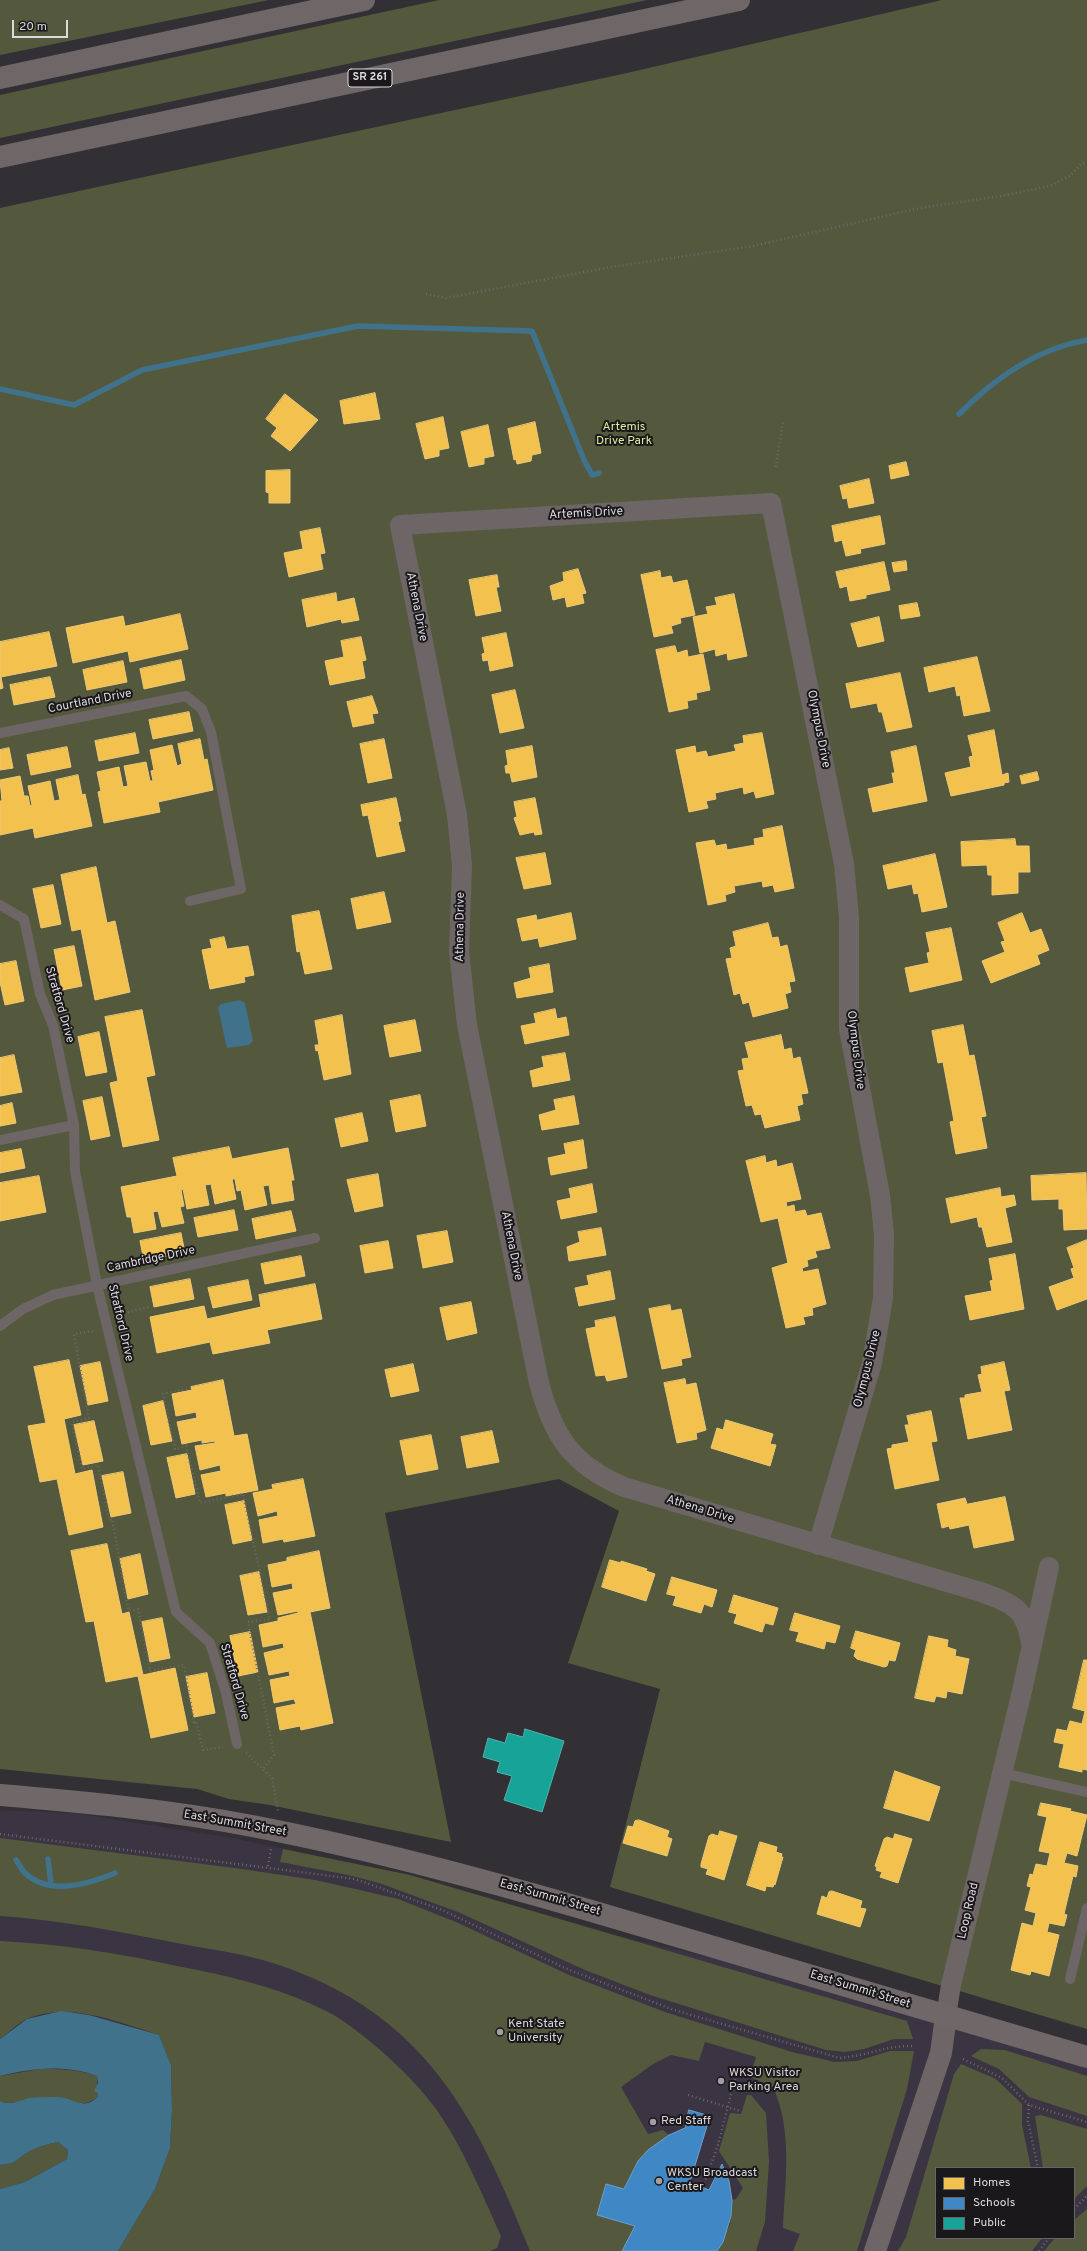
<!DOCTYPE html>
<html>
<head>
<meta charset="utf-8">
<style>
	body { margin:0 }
	#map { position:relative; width:1087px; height:2251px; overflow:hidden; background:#323034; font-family:Overpass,sans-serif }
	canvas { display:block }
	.legend { position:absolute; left:935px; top:2167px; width:140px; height:72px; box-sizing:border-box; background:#1a181b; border:1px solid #686569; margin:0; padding:5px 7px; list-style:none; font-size:12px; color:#dcd9dd }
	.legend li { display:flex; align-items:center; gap:8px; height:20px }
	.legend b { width:20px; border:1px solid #686569 }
	.scale { position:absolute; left:12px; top:20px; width:56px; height:18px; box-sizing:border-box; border:2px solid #dcd9dd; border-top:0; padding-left:5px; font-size:12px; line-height:14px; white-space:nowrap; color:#dcd9dd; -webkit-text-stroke:3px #1a181b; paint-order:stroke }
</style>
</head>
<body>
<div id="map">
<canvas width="1087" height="2251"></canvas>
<ul class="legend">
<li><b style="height:11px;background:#f2c14e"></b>Homes</li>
<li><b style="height:11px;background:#3f88c5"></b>Schools</li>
<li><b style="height:11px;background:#17a398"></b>Public</li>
</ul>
<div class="scale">20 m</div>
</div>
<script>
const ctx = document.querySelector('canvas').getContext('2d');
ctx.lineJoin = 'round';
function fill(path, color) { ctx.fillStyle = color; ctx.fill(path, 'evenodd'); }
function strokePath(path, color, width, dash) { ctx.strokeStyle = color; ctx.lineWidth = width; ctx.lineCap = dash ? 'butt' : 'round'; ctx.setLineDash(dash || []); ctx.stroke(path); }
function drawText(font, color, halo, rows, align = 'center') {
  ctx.font = font + ' Overpass,sans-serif'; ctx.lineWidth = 4; ctx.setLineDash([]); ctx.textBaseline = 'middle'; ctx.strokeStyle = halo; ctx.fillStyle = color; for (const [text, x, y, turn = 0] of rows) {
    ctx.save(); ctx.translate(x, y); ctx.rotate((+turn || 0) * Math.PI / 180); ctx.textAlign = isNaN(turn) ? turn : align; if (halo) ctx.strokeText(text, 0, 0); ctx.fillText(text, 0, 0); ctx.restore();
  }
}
const education = new Path2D(`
	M0,1810L74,1813L233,1838L410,1875L589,1929L901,2002L1087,2057V2251H0ZM936,2168H1074V2238H936Z`);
const green = new Path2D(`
	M0,0H269L0,55Z
	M439,0H647L0,138V95Z
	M942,0H1087V2029L610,1887L660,1689L568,1663L619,1511L559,1479L385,1513L451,1842L270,1805L229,1799L197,1789L0,1769V208L627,73Z
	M0,1838L242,1869L315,1880L360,1890L398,1899L456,1922L569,1975L665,2012L792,2052L835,2062L857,2061L890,2051H914L907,2089L857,2251H793L800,2234L783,2228C785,2181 793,2131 773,2087L750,2077L756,2057L705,2042L699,2061L671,2055L653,2064L621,2087L648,2134L663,2130L669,2135L638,2161L624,2189L606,2184L597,2215L635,2226L622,2251H530C475,2114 425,2014 276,1964C246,1954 213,1950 182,1944C122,1932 61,1920 0,1916Z
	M283,1849L410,1875L907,2021L913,2039H894L864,2049L845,2052L826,2050L650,1995L585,1970L458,1912L379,1883L348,1875L280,1862Z
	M0,1941C61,1944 118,1953 177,1966C230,1976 282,1988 330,2013C358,2028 405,2070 425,2095C458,2134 480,2190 501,2236L497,2248L490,2251H118L155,2189L170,2148L172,2111L171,2065L159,2035C118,2022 69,2001 27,2019C18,2023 8,2033 0,2039Z
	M981,2049L1005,2050L1087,2076V2116L1029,2097L999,2069L971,2056Z
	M961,2064L996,2079L1022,2104V2125L1031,2168H936V2238H1042L1032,2251H898L906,2237L954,2074Z
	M40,2069C59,2069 78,2069 97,2076L98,2096C92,2103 81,2105 72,2102C69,2102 67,2099 64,2099C56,2097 47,2098 39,2098C25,2098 13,2107 0,2101V2076Z
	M747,2095H751L766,2113L769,2162L765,2222L756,2251H717L730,2224L732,2200L736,2199L743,2188L719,2151L730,2113L741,2114Z
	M1041,2115L1087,2129V2186L1074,2199V2168H1043L1035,2116Z
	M58,2142L68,2150L67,2159L25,2182L0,2189V2165C18,2163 14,2161 28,2152C37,2147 47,2144 58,2142Z
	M1087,2209V2251H1044L1055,2238H1074V2220Z`);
const water = new Path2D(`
	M240,1000L245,1003L253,1041L249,1045L227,1048L218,1008L221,1004Z
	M61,2011L89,2015L159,2035L171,2065L172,2111L170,2148L155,2189L118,2251H0V2189L25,2182L67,2159L68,2150L58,2142C47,2144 37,2147 28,2152C14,2161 18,2163 0,2165V2101C11,2106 19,2101 29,2098C38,2097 49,2097 58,2097C71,2097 85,2112 98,2096V2093L94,2091L98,2083L97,2076C66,2064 31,2068 0,2076V2039L27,2019Z`);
const homes = new Path2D(`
	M375,393L380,419L344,424L340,401Z
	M285,394L318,420L290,451L271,436L277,428L266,419Z
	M443,417L449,448L439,450V456L425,459L416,424Z
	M535,422L541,453L532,455L531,461L517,464L516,459L514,460L508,429Z
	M488,425L494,456L484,458V464L469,467L461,432Z
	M906,462L909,475L891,479L889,466Z
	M290,470V503H269V493L266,492V471Z
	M869,479L874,503L849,508L847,498L843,499L840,486Z
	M880,516L885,544L860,549L861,553L846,556L842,540L835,542L832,526Z
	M320,528L325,553L320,554L323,569L289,577L284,553L303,549L300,532Z
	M906,561L907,570L894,572L892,563Z
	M884,562L890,590L866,595V598L850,601L847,586L840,588L836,572Z
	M578,569L586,593L582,594L584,603L567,607L565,597L553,600L550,586L564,581L563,573Z
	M660,571L661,578L671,576L673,583L687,580L695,615L680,618L681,623L671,626L673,633L654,637L641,575Z
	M497,575L499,587H496L501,611L476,616L469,580Z
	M336,593L337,602L354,598L359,620L342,623L341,619L307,627L302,600Z
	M734,594L747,656L728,660L727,653L716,656L715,649L700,653L693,617L708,614L706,607L717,605L715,598Z
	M917,603L920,616L901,619L899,606Z
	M180,614L188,649L130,662L128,651L73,663L66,628L123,616L125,626Z
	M879,617L884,641L858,647L851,624Z
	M49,632L57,666L1,677L3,688L0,689V642Z
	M506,633L513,666L490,671L488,660L483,661L482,654L485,653L482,638Z
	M361,637L366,660L362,661L365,678L330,685L325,661L344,657L341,641Z
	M675,646L677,653L687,650L688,657L703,654L710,690L696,693L697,699L687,701L688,708L669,712L656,650Z
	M977,657L990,711L964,716L960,695L957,696L955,686L929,692L924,668Z
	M181,660L185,680L144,689L140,669Z
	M123,661L127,682L87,690L83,670Z
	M900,673L912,727L887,732L882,712H879L877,703L851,708L846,684Z
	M50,677L55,697L14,705L10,685Z
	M515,690L524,728L500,733L492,695Z
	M372,696L378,713L372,714L374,723L353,727L347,702Z
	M189,712L193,731L153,739L149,720Z
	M994,730L1002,775L1008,773L1009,782L1004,783V785L951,796L945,773L971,767L969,757L973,756L968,736Z
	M135,733L139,753L99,761L95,741Z
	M762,733L774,794L756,798L754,791L744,794L743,787L715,793L716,799L706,801L708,808L689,812L676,750L695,746L696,753L706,751L708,757L736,751L734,745L744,743L743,736Z
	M200,739L204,760L207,759L213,790L158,802L160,812L104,823L98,792L101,791L97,772L119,767L123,787L128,786L124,766L146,762L150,781H153L151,771L154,770L150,750L172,745L177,766L182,764L178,744Z
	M384,739L392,778L368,783L360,744Z
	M532,746L537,777L512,782L510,773H506L505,766L508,765L506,751Z
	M916,746L927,801L873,812L868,789L894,783L892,773H895L891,752Z
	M67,747L71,767L31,775L27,755Z
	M9,748L13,768L0,770V750Z
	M1037,772L1039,780L1022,784L1020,776Z
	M78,775L82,795L85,794L92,826L35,838L33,828L0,835V801H2L0,780L20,776L24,796H28L30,806L32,805L28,786L50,781L54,801L60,800L56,780Z
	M396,798L401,821L398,822L405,851L377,857L368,815L363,816L361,805Z
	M535,798L542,834L535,835L534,832L520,835L514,818L517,817L514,802Z
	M782,826L794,888L775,892L773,885L763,887L762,881L734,886L735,892L725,895L726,901L708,905L696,843L714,840L716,846L726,844L727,850L755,845L754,839L764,837L763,830Z
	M1015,839L1016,846H1029L1030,872H1018V893L992,895V875H988L987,865L962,866L961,842Z
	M545,853L551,884L524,889L516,858Z
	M935,854L947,907L922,912L918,893L914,894L912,884L888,889L883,866Z
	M96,867L107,923L115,921L130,992L95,1000L81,929L72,931L61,875Z
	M53,885L61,924L41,928L33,889Z
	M384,892L391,922L357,929L351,899Z
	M319,911L332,969L305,974L300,951L297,952L292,916Z
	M571,913L576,939L540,947L538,938L522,941L517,919L536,915L537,920Z
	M1022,913L1030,933L1041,929L1049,950L1037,955L1040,964L991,983L982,961L1005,952L1001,942L1005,941L998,923Z
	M768,923L772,938L778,937L780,947L787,945L795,981L789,982L791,992L785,994L788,1008L753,1017L749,1002L743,1004L740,993L734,995L726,959L732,958L730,948L736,946L733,932Z
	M951,928L962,980L910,992L905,968L929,963L927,953L930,952L926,933Z
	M224,937L227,949L248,946L254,975L244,977L245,982L210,989L202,950L212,948L210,940Z
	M74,946L82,986L62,990L54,950Z
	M16,961L24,1001L5,1005L0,982V964Z
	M549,964L553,992L517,998L514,983L531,978L529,968Z
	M555,1009L557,1019L566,1017L569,1035L525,1044L521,1026L536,1023L534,1014Z
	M142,1010L155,1075L146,1077L159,1140L123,1147L110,1083L118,1081L105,1017Z
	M342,1015L351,1074L324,1080L318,1050L316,1051L315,1045H319L315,1021Z
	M415,1020L421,1051L390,1057L384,1026Z
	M963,1025L969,1056L974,1055L986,1116L981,1117L987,1148L956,1154L950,1122L954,1121L943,1062L938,1063L932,1031Z
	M99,1032L107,1072L86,1076L78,1037Z
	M781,1035L784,1050L791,1048L793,1059L800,1057L808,1093L801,1094L803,1104L797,1106L800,1120L765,1128L761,1114L755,1115L752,1105L746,1106L738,1071L744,1070L742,1059L749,1058L745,1043Z
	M565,1053L570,1080L533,1087L530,1071L544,1067L542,1057Z
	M14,1055L22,1092L0,1096V1058Z
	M420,1095L426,1126L396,1132L390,1101Z
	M574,1096L579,1124L542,1130L539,1115L556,1110L554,1100Z
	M102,1097L110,1136L91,1140L83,1101Z
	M12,1103L16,1123L0,1126V1106Z
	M362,1113L368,1141L341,1147L335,1119Z
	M583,1140L587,1168L551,1175L548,1158L566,1154L564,1144Z
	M229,1147L232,1159L288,1148L294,1180H291L294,1200L272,1204L269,1185L263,1186L267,1205L245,1210L241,1190L237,1191L235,1179H232L236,1199L215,1204L211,1184L205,1185L209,1205L187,1209L183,1189L181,1190L184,1206L180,1207L184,1223L162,1227L158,1211L153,1212L156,1229L134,1233L131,1217H127L121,1187L177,1176L173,1158Z
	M21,1149L25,1168L0,1173V1153Z
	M765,1156L766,1163L776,1160L777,1167L792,1163L801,1199L786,1202L787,1207L794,1205L795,1212L805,1210L807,1216L821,1213L830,1248L815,1251L817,1257L807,1260L808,1266L802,1268L803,1272L818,1269L826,1304L812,1308L813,1315L803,1317L805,1324L786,1328L772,1268L788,1263L778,1218L761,1222L746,1161Z
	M1086,1173L1087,1229L1064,1230L1063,1209H1059V1199L1032,1200L1031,1176Z
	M378,1174L383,1206L355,1212L347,1180Z
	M39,1176L46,1212L0,1221V1183Z
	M592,1184L597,1212L561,1219L557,1201L571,1198L569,1189Z
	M1000,1188L1001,1197L1014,1195L1016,1205L1005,1208L1012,1242L987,1247L982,1227H979L977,1217L951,1223L946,1199Z
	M234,1210L238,1230L198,1237L194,1218Z
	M291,1211L296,1231L256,1239L252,1219Z
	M601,1228L606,1255L569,1261L567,1247L580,1242L578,1232Z
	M447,1231L453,1262L423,1268L417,1236Z
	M181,1233L185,1253L144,1261L140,1241Z
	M1087,1240V1299L1057,1310L1049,1287L1074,1278L1071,1269L1074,1268L1067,1248Z
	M388,1241L393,1268L365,1273L360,1246Z
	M1015,1254L1024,1309L970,1320L965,1296L992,1291L990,1281L993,1280L989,1259Z
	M301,1256L305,1276L265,1284L261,1264Z
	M610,1271L615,1299L579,1306L575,1288L589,1285L587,1276Z
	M190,1279L194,1299L154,1307L150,1287Z
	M248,1280L252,1300L213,1308L208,1288Z
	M315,1284L322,1319L267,1330L270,1343L213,1354L210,1342L157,1353L150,1317L204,1306L207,1319L261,1307L259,1295Z
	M471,1302L477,1333L447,1340L440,1308Z
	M670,1305L671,1311L681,1309L691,1357L681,1359L682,1365L662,1369L649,1309Z
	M615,1317L627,1377L607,1381L605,1375L596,1376L586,1329L596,1327L595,1321Z
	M69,1360L81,1415L64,1419L75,1474L92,1470L103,1527L69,1535L57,1479L40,1482L28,1426L46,1423L34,1367Z
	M100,1362L108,1401L88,1405L80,1366Z
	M1004,1362L1010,1390L1004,1391L1012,1430L968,1439L960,1398H965V1395L982,1392L978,1375L982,1374L981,1367Z
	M413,1364L419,1391L391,1397L385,1370Z
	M685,1379L686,1385L696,1383L706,1430L696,1433L697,1439L677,1443L664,1383Z
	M223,1380L234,1436L247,1434L258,1490L226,1496V1493L206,1497L201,1475L221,1471L220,1465L200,1470L195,1446L215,1443V1441L202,1443V1440L182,1444L177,1422L197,1418L196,1412L176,1416L172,1394L192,1390L191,1387Z
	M163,1401L172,1441L151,1445L143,1406Z
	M931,1411L937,1441L931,1442L939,1480L895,1489L887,1449L892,1448V1445L909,1442L905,1425H909L907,1416Z
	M726,1420L773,1434L770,1444L776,1445L770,1466L711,1448L717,1428L723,1430Z
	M94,1421L103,1461L83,1465L74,1425Z
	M492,1431L499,1462L467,1468L461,1437Z
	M431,1435L438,1469L407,1475L400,1441Z
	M187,1454L195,1494L176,1498L167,1458Z
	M123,1472L131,1513L111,1517L102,1476Z
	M303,1479L315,1536L284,1542L283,1539L263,1543L259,1520L278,1516L277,1511L258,1516L253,1493L273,1489L272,1485Z
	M1005,1497L1014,1540L974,1548L969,1525L950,1529L949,1526L942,1528L937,1504L965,1498L967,1504Z
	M244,1501L252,1540L233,1544L225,1505Z
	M107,1544L122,1614L129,1612L143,1675L175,1668L188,1730L151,1738L138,1676L106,1682L94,1621L86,1622L71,1551Z
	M319,1551L330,1608L310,1612L333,1723L301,1730L300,1726L280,1730L276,1708L296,1704L294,1699L274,1703L270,1680L290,1676L289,1671L269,1675L264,1653L284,1648L283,1643L263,1647L259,1625L278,1621V1618L298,1613V1611L278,1615L273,1593L293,1589L292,1583L272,1587L268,1565L287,1561V1558Z
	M140,1554L148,1594L128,1599L120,1559Z
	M610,1560L621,1563V1561L647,1569L646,1571L655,1574L646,1601L602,1587Z
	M259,1572L267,1612L248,1615L240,1576Z
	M672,1577L717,1590L712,1607L704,1604L701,1613L673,1605L676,1596L667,1594Z
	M734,1595L778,1608L773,1625L765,1623L762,1632L734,1623L737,1614L729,1612Z
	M795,1613L840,1626L835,1643L826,1641L824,1649L796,1641L799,1632L790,1630Z
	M162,1618L170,1658L150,1662L142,1622Z
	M856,1631L900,1643L895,1661L889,1660L887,1666L884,1667L857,1659L854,1656L856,1650L851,1648Z
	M250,1632L258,1672L238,1676L230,1636Z
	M929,1636L948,1640L947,1647L956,1650L955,1656L969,1659L962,1694L947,1691L946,1698L936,1696L934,1702L915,1698Z
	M1084,1660H1087V1770L1082,1769V1772L1059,1767L1064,1744L1054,1742L1057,1729L1067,1731L1070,1721L1082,1724L1085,1711L1073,1708Z
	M207,1673L215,1713L194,1717L186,1677Z
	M895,1771L940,1787L929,1821L884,1808Z
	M1041,1803L1071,1809L1070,1811L1087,1815L1077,1856L1067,1853L1064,1863L1078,1866L1076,1877L1073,1876L1064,1914L1067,1915L1064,1926L1049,1923L1047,1932L1059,1935L1049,1976L1031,1971L1030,1975L1011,1970L1022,1923L1033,1926L1036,1913L1025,1910L1031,1887L1027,1886L1030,1874L1033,1875L1036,1864L1047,1866L1050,1853L1039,1851L1047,1817L1038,1815Z
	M639,1820L669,1831L667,1837L672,1839L667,1856L623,1843L628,1826L633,1827L635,1821Z
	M720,1831L737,1836L724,1880L706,1874L708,1869L701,1867V1864L709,1836L712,1834L718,1836Z
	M895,1834L912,1839L898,1883L880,1877L882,1872L876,1870L877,1867L875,1866L884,1839L887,1837L893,1839Z
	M760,1842L777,1847L776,1852L782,1854L781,1857H783L775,1885L774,1884L773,1887L766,1886L765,1891L747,1885Z
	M832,1891L862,1901L860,1908L866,1909L860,1927L817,1914L822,1896L827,1898L829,1892Z`);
const schools = new Path2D(`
	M689,2110L710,2116L690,2182L709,2190L722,2164L729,2181L732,2200L731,2216L723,2242L717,2251H622L635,2226L597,2215L606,2184L624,2189L638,2161L648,2150L669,2135L685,2128Z`);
const public = new Path2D(`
	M525,1729L564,1741L542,1812L504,1800L512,1776L497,1772L500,1762L483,1757L488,1738L505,1743L508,1733L523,1737Z`);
const stream = new Path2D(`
	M0,389L74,405L142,370L358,326L532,331L584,460L592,475L599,473
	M959,414C995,378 1036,349 1087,340
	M48,1859L51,1885
	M16,1860C19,1864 22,1870 25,1873C49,1896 89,1884 115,1873`);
const path = new Path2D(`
	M426,294L446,298L611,267L753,246L920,208L1001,196L1050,186L1071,175L1081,164L1087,162
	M776,467L783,421
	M120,1314L149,1307
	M93,1331L74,1334L89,1418L72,1422L82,1469L98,1465L109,1520L112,1519C118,1549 122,1580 129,1611L138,1609L150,1671L184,1665L194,1722L196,1721L203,1750L223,1747
	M191,1388L163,1394L175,1449L186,1446L200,1503L243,1494L270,1619L248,1622L274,1755L263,1769
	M246,1753L272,1778L278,1811
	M0,1834L355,1879L442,1910L567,1969L674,2010L840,2058C866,2056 887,2045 914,2046
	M268,1866L271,1849
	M963,2059L1002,2078L1029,2105L1087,2122
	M688,2095L740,2111
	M1029,2105L1028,2121L1038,2168
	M703,2187L718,2145L735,2079
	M1074,2209L1087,2196
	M1039,2251L1049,2238`);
const service = new Path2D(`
	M0,733L186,696L202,709L211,732L241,889L190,901
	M0,905L24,919L40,994L53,1025L74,1125L75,1171L97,1285L176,1612L210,1643L226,1693L237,1744
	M0,1140L74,1125
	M0,1326L23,1309L53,1295L315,1238
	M1002,1773L1087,1792
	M1070,1979L1087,1908`);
const minor = new Path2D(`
	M818,1545L872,1363L883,1298L884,1235L880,1195L849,1029V917L844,864L771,503L400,525L457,815L462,865L459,952L467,1025L539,1383C553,1436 572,1465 624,1487L981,1592C1013,1604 1026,1608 1031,1643
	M946,2016L951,1985L1022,1691L1049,1567`);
const tertiary = new Path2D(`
	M875,2251L941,2053L946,2016`);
const secondary = new Path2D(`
	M0,1795C84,1802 169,1810 252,1826C368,1848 482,1879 595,1912C759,1960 923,2009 1087,2057`);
const primary = new Path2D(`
	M0,78L364,0
	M0,157L739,0`);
const markers = [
	[500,2032,4,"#a09ea2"],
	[721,2081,4,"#a09ea2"],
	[653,2122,4,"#a09ea2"],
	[659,2181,4,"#a09ea2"]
];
const shields = [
	[370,78,44]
];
const shieldNames = [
	["SR 261",370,78]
];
const parkNames = [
	["Artemis",624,428],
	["Drive Park",624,442]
];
const streetNames = [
	["Artemis Drive",586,514,-3],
	["Athena Drive",416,607,79],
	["Courtland Drive",90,702,-11],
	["Olympus Drive",818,729,79],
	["Athena Drive",461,927,-89],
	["Stratford Drive",59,1005,74],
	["Olympus Drive",855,1050,83],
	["Athena Drive",511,1246,79],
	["Cambridge Drive",151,1260,-12],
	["Stratford Drive",120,1323,77],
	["Olympus Drive",868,1369,-76],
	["Athena Drive",700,1510,17],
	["Stratford Drive",234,1682,74],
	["East Summit Street",235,1824,10],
	["East Summit Street",550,1898,16],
	["Loop Road",969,1911,-77],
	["East Summit Street",860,1990,17]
];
const poiNames = [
	["Kent State",508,2025],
	["University",508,2039],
	["WKSU Visitor",729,2074],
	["Parking Area",729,2088],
	["Red Staff",661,2122],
	["WKSU Broadcast",667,2174],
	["Center",667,2188]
];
fill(education, '#3a3443');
fill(green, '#54593d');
fill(water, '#40728c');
fill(homes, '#f2c14e');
strokePath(homes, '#ebc879', 1);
fill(schools, '#3f88c5');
strokePath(schools, '#6ea0cc', 1);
fill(public, '#17a398');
strokePath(public, '#52b3ad', 1);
strokePath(stream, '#40728c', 5.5);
strokePath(path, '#6d6869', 2.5, [1, 3]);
strokePath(service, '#6e6666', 10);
strokePath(minor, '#6e6666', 20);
strokePath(tertiary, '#6e6666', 22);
strokePath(secondary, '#706769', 22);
strokePath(primary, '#6e6667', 22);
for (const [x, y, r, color] of markers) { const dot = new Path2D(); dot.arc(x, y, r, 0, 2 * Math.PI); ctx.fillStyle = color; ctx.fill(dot); strokePath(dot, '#1a181b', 1.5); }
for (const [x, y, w] of shields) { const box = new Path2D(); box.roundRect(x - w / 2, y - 9, w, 18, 3); ctx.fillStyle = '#1a181b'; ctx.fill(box); strokePath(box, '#dcd9dd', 1); }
drawText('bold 11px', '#dcd9dd', null, shieldNames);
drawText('12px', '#dfed9c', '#1a181b', parkNames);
drawText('12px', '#dcd9dd', '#1a181b', streetNames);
drawText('12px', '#dcd9dd', '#1a181b', poiNames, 'left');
</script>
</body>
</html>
